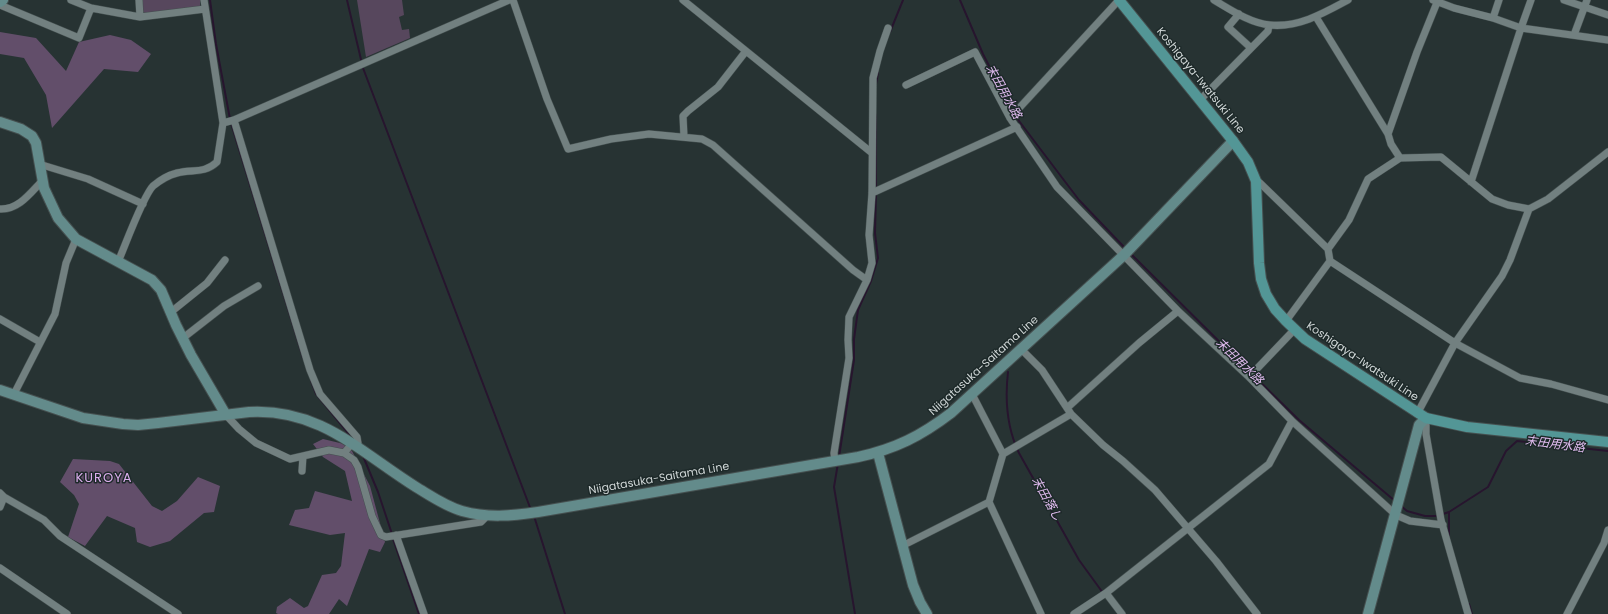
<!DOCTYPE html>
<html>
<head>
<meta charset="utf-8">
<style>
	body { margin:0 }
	canvas { display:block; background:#273333 }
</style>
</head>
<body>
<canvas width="1608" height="614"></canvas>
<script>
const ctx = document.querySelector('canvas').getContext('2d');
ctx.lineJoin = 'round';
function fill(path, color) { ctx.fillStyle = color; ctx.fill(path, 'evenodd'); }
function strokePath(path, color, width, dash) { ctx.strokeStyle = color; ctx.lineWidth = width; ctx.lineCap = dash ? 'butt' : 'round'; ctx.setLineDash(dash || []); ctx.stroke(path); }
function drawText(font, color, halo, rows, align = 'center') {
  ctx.font = font + ' Poppins,"Noto Sans JP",sans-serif'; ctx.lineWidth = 3; ctx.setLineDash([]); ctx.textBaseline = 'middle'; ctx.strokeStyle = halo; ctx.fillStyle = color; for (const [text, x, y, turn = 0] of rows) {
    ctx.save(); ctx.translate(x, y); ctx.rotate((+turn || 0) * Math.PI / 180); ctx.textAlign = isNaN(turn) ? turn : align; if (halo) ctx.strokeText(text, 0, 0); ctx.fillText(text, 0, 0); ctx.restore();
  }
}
const green = new Path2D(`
	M142,0H200V7L145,14L143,12Z
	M357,0H402L404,15L399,17L402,30L409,29L410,38L366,57Z`);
const forest = new Path2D(`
	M0,32L36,38L66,71L79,42L110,35L131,40L151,54L138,72L104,69L52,128L46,95L24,58L0,54Z
	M323,439L344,444L352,451L370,486L385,542L380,552L369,549L347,606L339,599L329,614H278L276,613L277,607L290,598L304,608L308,606L322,575L336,573L341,566L345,533L330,535L289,525L295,510L309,508L315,491L352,501L345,471L323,457L313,444Z
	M73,459L110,461L119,464L152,506L162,511L177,501L198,477L220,486L214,512L204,513L170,541L150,547L137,542L135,528L107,516L85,546L68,537L79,504L74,495L60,482Z`);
const stream = new Path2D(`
	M210,0L216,44L230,119
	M347,0L363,68L531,510
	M960,0L983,54L1013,113L1079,200L1125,248
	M890,32L903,0
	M876,84L878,73
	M876,115V188
	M231,123L303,358
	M1130,253L1250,372
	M1008,372C1005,398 1007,428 1019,453L1079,560L1103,593
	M1253,375L1299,420L1395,501
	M311,381L316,394L353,439
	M363,456L378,492L392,534
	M839,457L854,360V339L858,310L871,281L878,258L875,233L876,193
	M838,463L834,487L855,614
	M1401,506L1407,511L1425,516H1437L1449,512L1488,487L1506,451L1517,441L1608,451
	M1449,512V536
	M534,516L565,614
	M393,539L419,614
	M1469,604L1472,614`);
const street = new Path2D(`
	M71,0L91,8L140,17L205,9
	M139,0L140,17
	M513,0L547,99L568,149L611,139L649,134L702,139L713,145L853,270L867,280
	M683,0L872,153
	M1214,0C1231,10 1250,23 1270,25C1298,28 1324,13 1348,0
	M1433,0L1454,8L1493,18L1521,28L1608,40
	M1564,0L1608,15
	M0,5L79,38L91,8
	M1239,14L1228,27L1251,48
	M1316,17L1388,134L1391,144L1400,158
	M1493,18L1499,0
	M1574,35L1587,0
	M906,85L975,52L1010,118L1057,187L1178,311L1249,377L1292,421L1396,515L1410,521L1443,525
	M1200,100L1268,31L1269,25
	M1010,118L1119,0
	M223,123L234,120L509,0
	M1388,134L1417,52L1438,0
	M684,137L683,116L688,111L718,87L746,51
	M39,164L88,179L143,204
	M1256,181L1260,183L1328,249L1330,261L1455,343L1520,378L1551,384L1608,400
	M1471,182L1521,28L1531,0
	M872,193L1017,127
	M0,209C19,210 31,192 43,180
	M1328,249L1349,220L1368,179L1400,158L1441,157L1492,199L1508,205L1529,209
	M118,262C125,246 143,196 153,186C159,181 169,175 177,173C193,169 204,174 217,162L223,123L204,0
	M171,312L207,283L225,260
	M0,319L40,342
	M1286,321L1330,261
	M183,338L224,306L258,286
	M1021,349L1042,370L1071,414L1103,445L1123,461L1155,490L1216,561L1257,614
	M1249,377L1294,330
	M14,394L55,314L66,263L76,239
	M972,394L1003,454L989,502L1041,614
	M1067,408L1139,343L1178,311
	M1417,414L1455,343L1502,276L1510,260L1529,209L1548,199L1608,152
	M226,415L239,429L256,443L290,459L329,450L344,453L350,446L354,445L358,443L357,437L320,394L310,370L234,120
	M1426,418V434L1441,520L1468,614
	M344,453L354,460L358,467L372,516L381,535L386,537L481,522L488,515
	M1003,454L1071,414
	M835,462L834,453L849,358L848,340L849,317L867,280L872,263L869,235L872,193L873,78L880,51L888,28
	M302,471L303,456
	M0,493L4,497L44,520L60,536L178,614
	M0,507L4,497
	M396,535L424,614
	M902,546L989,502
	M0,568L67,614
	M1106,593L1122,614
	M1074,614L1106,593L1269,464L1292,421
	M1567,614L1604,543L1608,530`);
const secondary = new Path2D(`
	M0,2L3,0
	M0,122L21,129L32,136L36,143L44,188L58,218L76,239L152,280L161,290L176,325L191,355L226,415
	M0,390L83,418L123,424L138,425L158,423L249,412C320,408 360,452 416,487C431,496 445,506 462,511C487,518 512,516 538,512L858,457C895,449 921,436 951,413L1124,255L1233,141
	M878,453L913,585L920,602L927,614
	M1368,614L1419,425L1426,418`);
const primary = new Path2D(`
	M1119,0L1233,141L1248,162L1256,181L1259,263L1261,279L1266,294L1275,309L1286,321L1305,339L1426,418L1467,427L1608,442`);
const streetNames = [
	["Koshigaya-Iwatsuki Line",1200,81,51],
	["Koshigaya-Iwatsuki Line",1362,362,34],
	["Niigatasuka-Saitama Line",984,366,-42],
	["Niigatasuka-Saitama Line",659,479,-10]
];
const waterNames = [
	["末田用水路",1003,92,61],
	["末田用水路",1239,362,44],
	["末田用水路",1555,445,7],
	["末田落し",1046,499,61]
];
const quarterNames = [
	["KUROYA",104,479]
];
fill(green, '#57475d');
fill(forest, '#624e6a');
strokePath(stream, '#27152e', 2);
strokePath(street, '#455050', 8);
strokePath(secondary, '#455050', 12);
strokePath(primary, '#455050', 12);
strokePath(street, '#728080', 7);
strokePath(secondary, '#638b8b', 10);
strokePath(primary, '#539696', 10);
drawText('11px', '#d0d7d7', '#1d2929', streetNames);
drawText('italic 12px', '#e0bbef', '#1d2929', waterNames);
ctx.letterSpacing = '1px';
drawText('13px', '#dbaded', '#1d2929', quarterNames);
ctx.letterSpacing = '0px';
</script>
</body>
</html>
